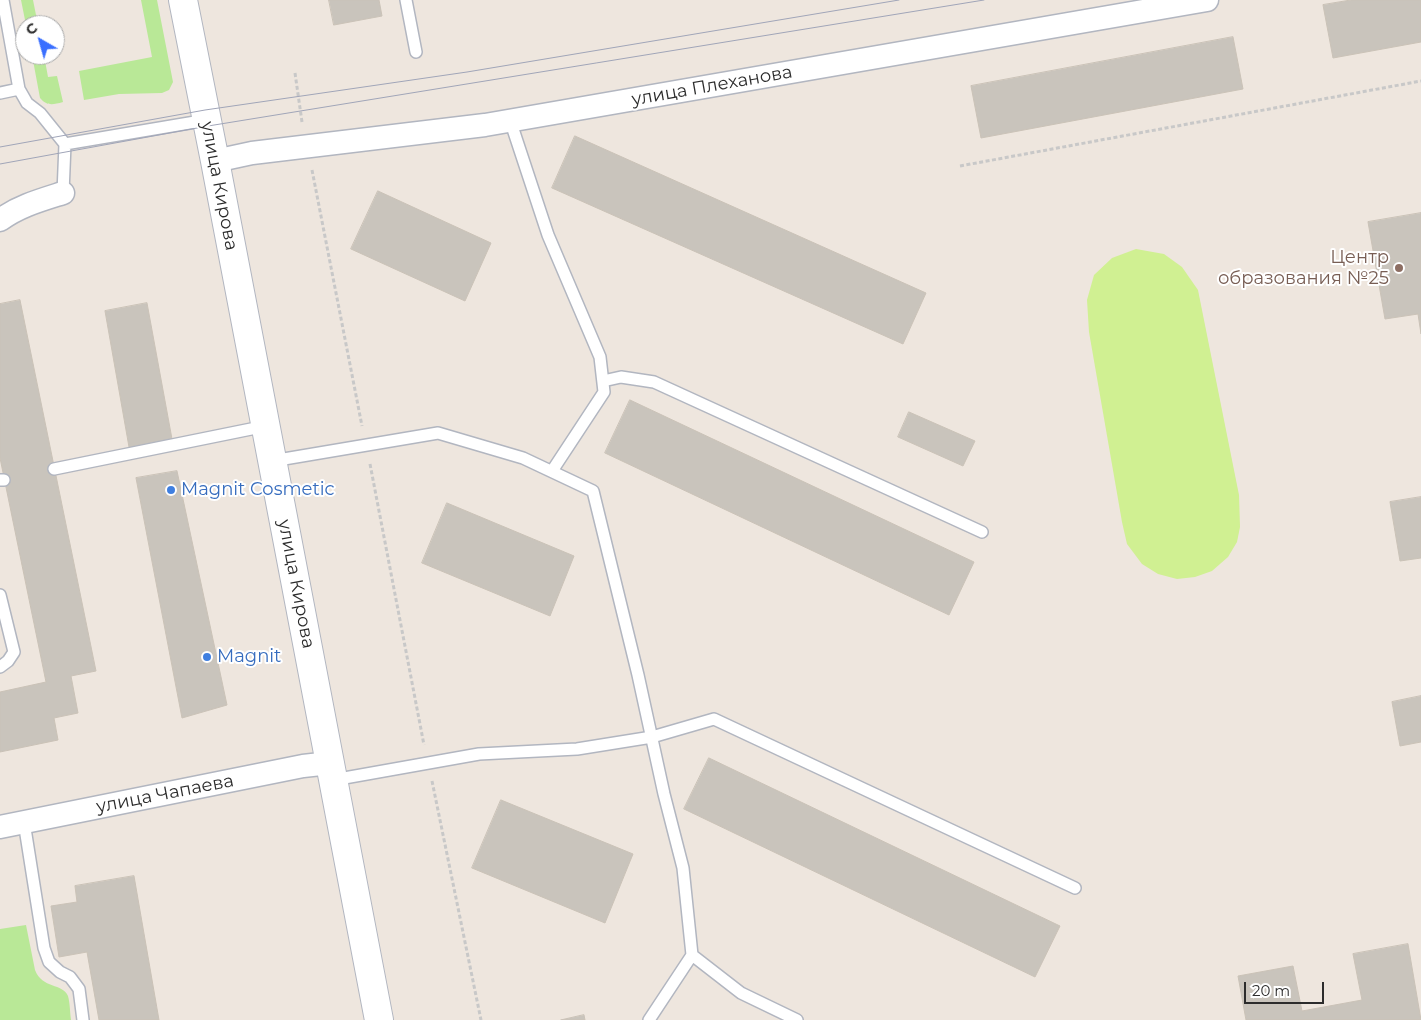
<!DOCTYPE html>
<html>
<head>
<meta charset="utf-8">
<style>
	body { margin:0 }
	#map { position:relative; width:1421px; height:1020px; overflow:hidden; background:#eee6de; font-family:Montserrat,sans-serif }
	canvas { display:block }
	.north { position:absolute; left:15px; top:15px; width:50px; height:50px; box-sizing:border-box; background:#fff; border:1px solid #ababab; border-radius:50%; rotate:322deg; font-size:14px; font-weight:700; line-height:20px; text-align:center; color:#2c2c2c }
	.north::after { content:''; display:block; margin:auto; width:18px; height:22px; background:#3a6fff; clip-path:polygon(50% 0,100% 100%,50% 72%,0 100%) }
	.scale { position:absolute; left:1244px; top:982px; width:80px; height:22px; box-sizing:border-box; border:2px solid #2c2c2c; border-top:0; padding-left:6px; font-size:15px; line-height:18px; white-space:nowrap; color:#2c2c2c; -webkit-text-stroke:4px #fff; paint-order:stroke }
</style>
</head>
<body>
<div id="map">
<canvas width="1421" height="1020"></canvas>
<div class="north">С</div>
<div class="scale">20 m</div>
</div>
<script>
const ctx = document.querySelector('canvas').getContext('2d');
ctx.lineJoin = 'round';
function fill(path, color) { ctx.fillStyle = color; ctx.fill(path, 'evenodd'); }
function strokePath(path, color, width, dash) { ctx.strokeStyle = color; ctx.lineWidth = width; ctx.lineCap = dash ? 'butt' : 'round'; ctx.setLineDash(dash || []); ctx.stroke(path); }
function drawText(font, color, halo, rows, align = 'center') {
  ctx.font = font + ' Montserrat,sans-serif'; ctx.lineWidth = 4; ctx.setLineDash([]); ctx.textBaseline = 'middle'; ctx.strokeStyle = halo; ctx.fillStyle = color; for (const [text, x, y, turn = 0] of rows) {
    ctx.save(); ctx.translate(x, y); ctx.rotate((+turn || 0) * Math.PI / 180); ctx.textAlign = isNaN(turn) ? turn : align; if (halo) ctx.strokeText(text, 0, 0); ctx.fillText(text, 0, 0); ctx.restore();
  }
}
const green = new Path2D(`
	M21,0H33L38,25H26Z
	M141,0H157L173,82L169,90L162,93L119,94L84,100L79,71L152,57Z
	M32,55H44L48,77L57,76L63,102C52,105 47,106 40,98Z
	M26,925L35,970C42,989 63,983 68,996C70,1003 70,1013 71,1020H0V929Z`);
const pitch = new Path2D(`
	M1136,249L1164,254L1182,267L1198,290L1239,495L1240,527L1237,542L1228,557L1212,571L1195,577L1177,579L1158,574L1142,564L1127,544L1122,522L1089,332L1087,300L1094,275L1112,258Z`);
const building = new Path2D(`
	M329,0H379L382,16L334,25Z
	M1351,0H1421V42L1333,58L1323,5Z
	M1233,37L1243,89L981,138L971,86Z
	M575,136L926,293L903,344L552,188Z
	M378,191L491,243L465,301L351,249Z
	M1421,213V334L1418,314L1385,319L1368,222Z
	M20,300L96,671L71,676L78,713L54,718L58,740L0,752V692L46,682L0,458V304Z
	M147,303L172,439L129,447L105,311Z
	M630,400L974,562L949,615L605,453Z
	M909,412L975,441L963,466L898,437Z
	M177,471L227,705L182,718L136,478Z
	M1421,497V558L1400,561L1390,502Z
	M447,503L574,556L550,616L422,563Z
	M1421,696V742L1400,746L1392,702Z
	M709,758L1060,926L1035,977L684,809Z
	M501,800L633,854L605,923L472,868Z
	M134,876L159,1020H99L87,952L59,957L51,906L77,902L75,886Z
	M1408,944L1421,1020H1246L1238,976L1293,966L1302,1011L1362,1000L1353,954Z
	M584,1015L585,1020H561Z`);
const path = new Path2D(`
	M295,73L302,122
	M960,166L1421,81
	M312,170L362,426
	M370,464L424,745
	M432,781L481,1020`);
const service = new Path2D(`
	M3,0L19,89
	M406,0L416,52
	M0,93L19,89L27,103L40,113L65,144L207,120
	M510,120L548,235L600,357L604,392L552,471
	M63,193L65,144
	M603,381L621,377L654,382L982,532
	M272,461L438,433L523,458L593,491L638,675L664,794L683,868L692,955
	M54,469L266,426
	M0,480H4
	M0,595L14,652L8,661L0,667
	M333,780L479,754L577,749L652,737L714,719L1075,888
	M24,822L44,948L49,962L60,972L70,977L79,989L83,1020
	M649,1020L692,955L741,993L797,1020`);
const minor = new Path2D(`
	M215,161L252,153L485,125L1207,0
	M0,220C19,206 41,200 63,193
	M0,827L303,766L330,763`);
const secondary = new Path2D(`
	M183,0L215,161L379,1020`);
const tram = new Path2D(`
	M0,147L205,110L467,72L899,0
	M0,164L208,126L984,0`);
const markers = [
	[1399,268,5,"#8d6e63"],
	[171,490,5,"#3f7fe0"],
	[207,657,5,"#3f7fe0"]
];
const streetNames = [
	["улица Плеханова",712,86,-10],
	["улица Кирова",219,186,79],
	["улица Кирова",296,584,79],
	["улица Чапаева",165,794,-11]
];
const educationNames = [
	["Центр",1389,258],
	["образования №25",1389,279]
];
const shopNames = [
	["Magnit Cosmetic",181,490],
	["Magnit",217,657]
];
fill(green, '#b9e897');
fill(pitch, '#d0f092');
fill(building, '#c9c4bc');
strokePath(building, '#cac2b7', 1);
strokePath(service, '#b2b6c0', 14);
strokePath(minor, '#b2b6c0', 25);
strokePath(secondary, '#b2b6c0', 30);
strokePath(path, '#c8c8c8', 3, [4, 2.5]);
strokePath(service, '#fff', 11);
strokePath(minor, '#fff', 22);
strokePath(secondary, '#fff', 28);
strokePath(tram, '#a0a5b8', 1);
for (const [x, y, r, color] of markers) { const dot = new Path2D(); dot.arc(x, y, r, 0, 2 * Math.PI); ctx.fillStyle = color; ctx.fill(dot); strokePath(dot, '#fff', 2); }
drawText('18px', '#2c2c2c', '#fff', streetNames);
drawText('18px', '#785e54', '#fff', educationNames, 'right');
drawText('18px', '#366cbe', '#fff', shopNames, 'left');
</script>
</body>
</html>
